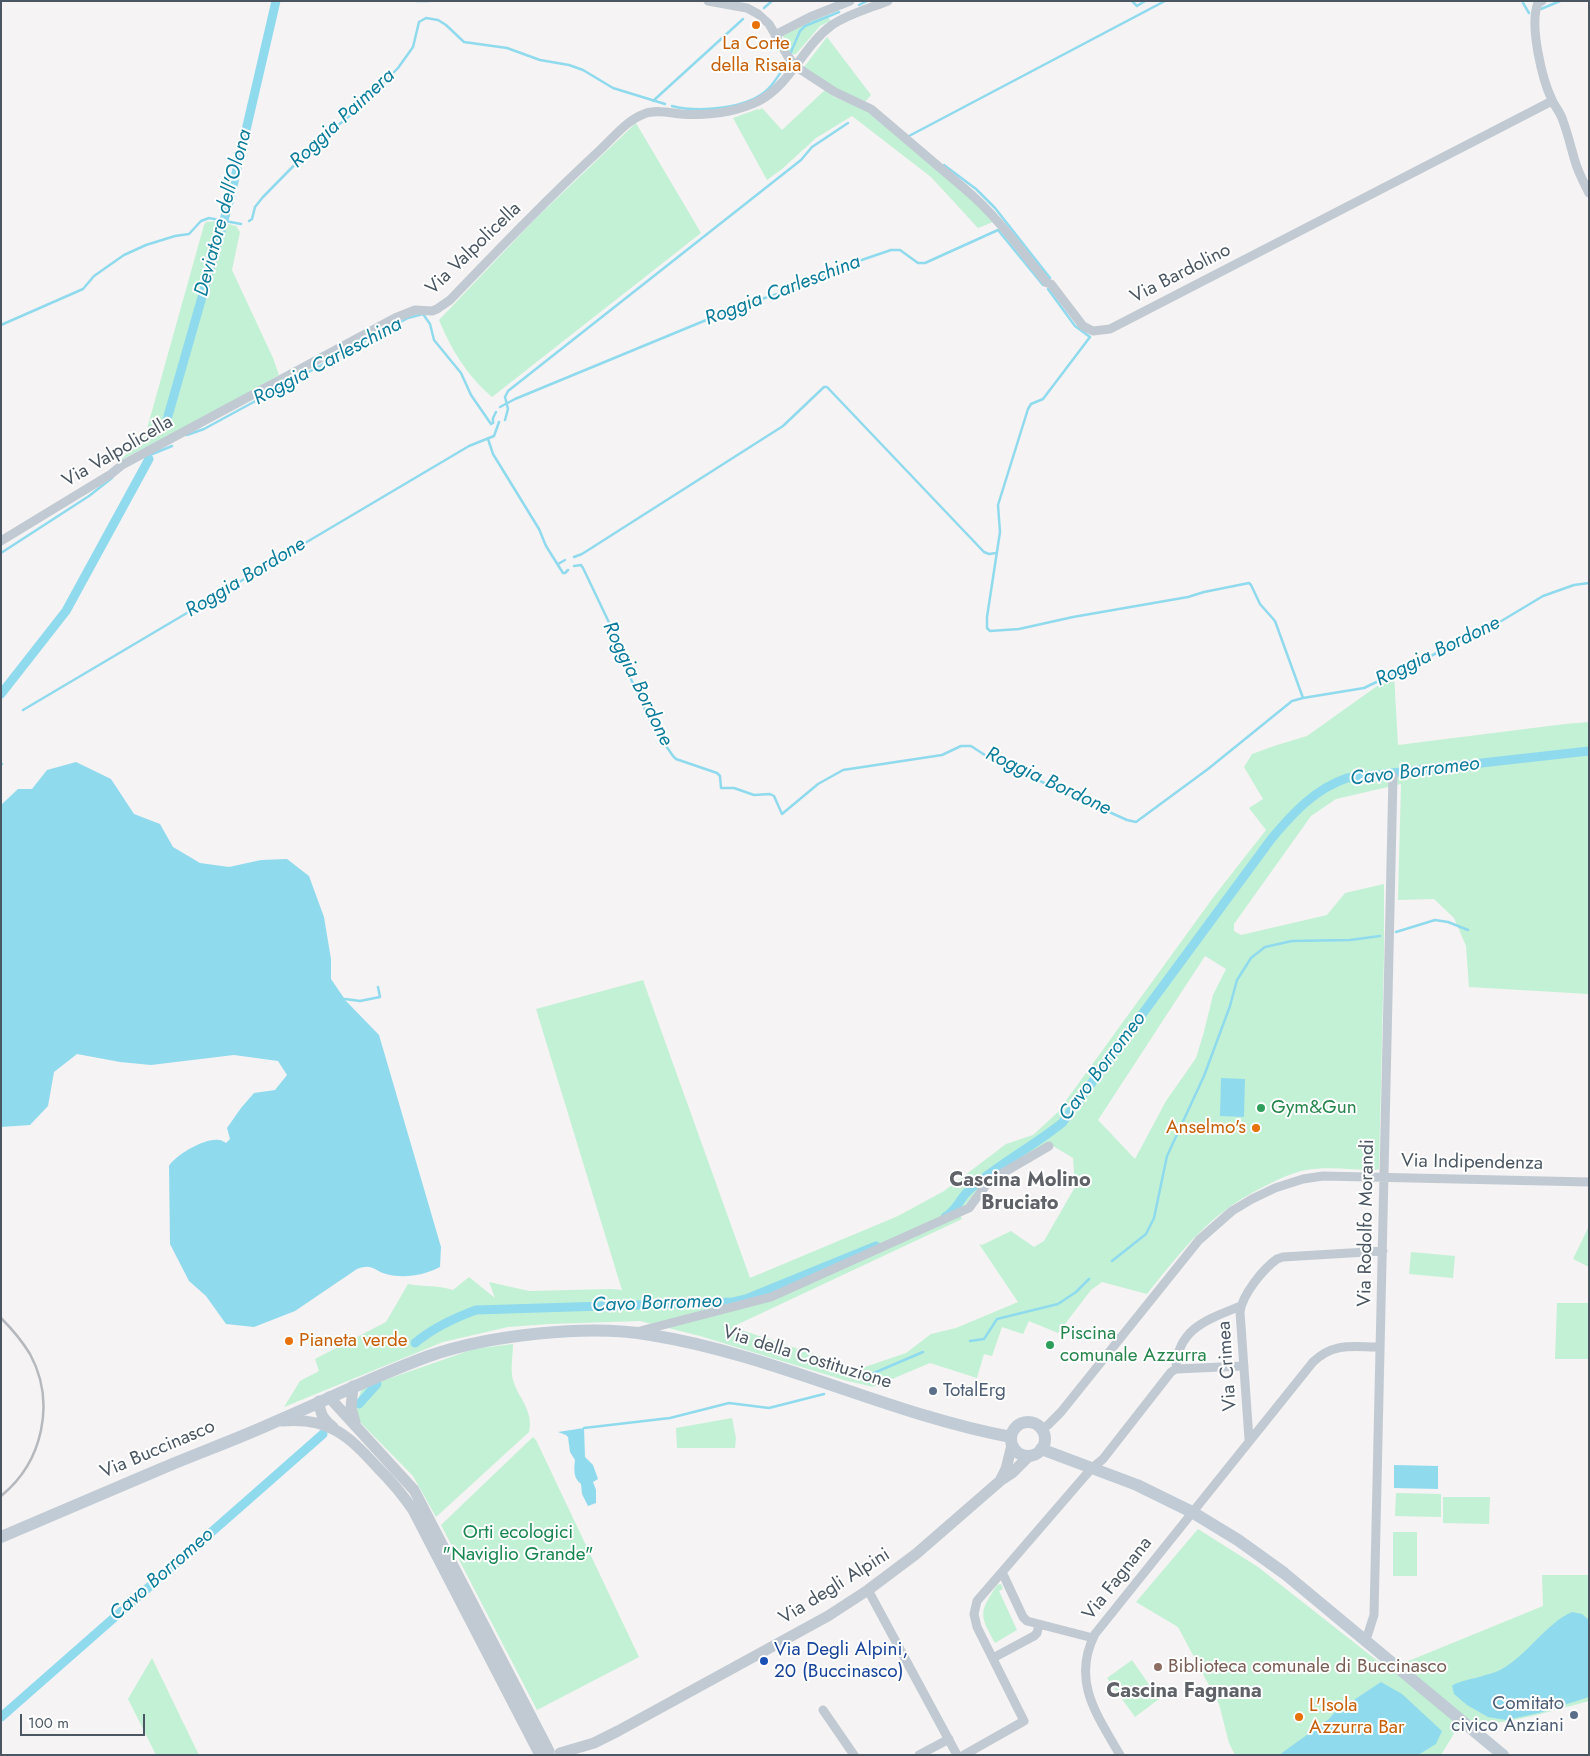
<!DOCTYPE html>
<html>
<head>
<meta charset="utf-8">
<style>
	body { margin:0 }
	#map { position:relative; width:1590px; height:1756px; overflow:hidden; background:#f5f3f3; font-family:Jost,sans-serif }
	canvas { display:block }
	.frame { position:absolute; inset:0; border:2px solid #4a5661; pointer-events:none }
	.scale { position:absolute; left:20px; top:1714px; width:125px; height:22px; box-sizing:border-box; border:2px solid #4a5661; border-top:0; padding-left:6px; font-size:15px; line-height:18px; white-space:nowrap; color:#4a5661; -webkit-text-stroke:4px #fff; paint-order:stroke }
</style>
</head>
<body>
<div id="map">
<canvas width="1590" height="1756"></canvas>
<div class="frame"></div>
<div class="scale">100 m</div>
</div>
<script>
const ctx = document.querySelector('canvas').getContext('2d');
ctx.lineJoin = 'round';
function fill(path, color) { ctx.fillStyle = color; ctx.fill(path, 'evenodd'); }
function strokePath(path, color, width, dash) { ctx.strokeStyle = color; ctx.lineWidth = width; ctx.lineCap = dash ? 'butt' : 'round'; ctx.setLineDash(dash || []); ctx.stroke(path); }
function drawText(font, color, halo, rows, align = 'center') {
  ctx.font = font + ' Jost,sans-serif'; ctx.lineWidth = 4; ctx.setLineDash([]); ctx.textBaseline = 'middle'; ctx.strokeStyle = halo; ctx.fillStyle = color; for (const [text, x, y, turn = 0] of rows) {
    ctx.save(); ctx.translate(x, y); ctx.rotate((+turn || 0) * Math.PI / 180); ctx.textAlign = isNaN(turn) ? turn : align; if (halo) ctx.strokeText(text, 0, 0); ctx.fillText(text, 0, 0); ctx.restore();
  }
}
const green = new Path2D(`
	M828,15L830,21L820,26L796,54L790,55L782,33L804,23Z
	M827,37L871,95L864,103L843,94L804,67Z
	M825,90L834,97L863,108L965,192L993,222L978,228L931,177L852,116L816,138L782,169L767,180L733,118L758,109L759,110L762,108L782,130Z
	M636,123L701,233L492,397C467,375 452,351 439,320L535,219Z
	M217,221L236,226L240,232L232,270L273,358L279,375L216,411L119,461L145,436L204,225L206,222Z
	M1394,674L1398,745L1565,724L1589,722V994L1469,987L1466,946L1454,918L1434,899L1398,900L1401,784L1336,799L1311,816L1234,924V931L1241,935L1327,915L1345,893L1384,884V953L1379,1169L1375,1170C1352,1170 1328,1166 1306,1170C1291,1173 1277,1180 1263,1187C1209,1214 1184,1248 1147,1294L1102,1282L1091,1290L1058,1333L1029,1321L1023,1334L1002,1327L992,1356L984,1354L977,1378L930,1363L873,1387L844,1380L700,1336L640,1321L549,1324L508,1327L443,1342L284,1407L300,1381L319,1371L315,1359L386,1322L408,1284C423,1287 439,1285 453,1290L469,1277L495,1298L489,1282L529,1291L612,1289L622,1290L536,1009L643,980L750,1278L898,1216L944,1191L1006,1144L1033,1135L1057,1113L1215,895L1266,830L1249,808L1263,799L1244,767L1252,754L1277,745L1307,736ZM1205,956L1226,969L1213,995L1204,1032L1196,1058L1166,1101L1135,1159L1098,1120ZM1048,1143L1073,1158L1075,1187L1044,1241L1034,1247L1011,1231L982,1245L979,1244L1018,1302L956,1328L931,1334L906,1353L859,1369L732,1327L962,1219L959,1212L972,1197Z
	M1589,1226V1267L1573,1259Z
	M1411,1252L1455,1256L1453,1278L1409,1274Z
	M1557,1303H1589V1359H1555Z
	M513,1344C513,1355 510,1369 513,1380C518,1398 534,1410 529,1432L436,1517L413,1476L358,1420L356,1405L362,1388L474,1349Z
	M732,1418L736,1438L735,1448H677L676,1428Z
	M533,1437L536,1440L639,1657L537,1710L441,1525Z
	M1396,1493L1441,1494V1517L1395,1516Z
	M1443,1497H1490L1489,1524L1443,1523Z
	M1198,1529L1258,1567L1384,1666L1406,1662L1543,1606L1542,1575H1589V1701C1545,1713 1504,1725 1458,1727L1441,1755H1235L1229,1743L1219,1704L1178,1627L1136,1602Z
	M1393,1532H1417V1576H1393Z
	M1001,1584L1003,1589L999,1591L1017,1630L995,1643C979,1614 979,1613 997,1585Z
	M152,1658L196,1749L199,1755H156L128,1699Z
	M1132,1660L1159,1699L1135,1717L1107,1678Z`);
const water = new Path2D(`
	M76,762L111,779L134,814L160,824L173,847L200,863L229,867L261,860L287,859L309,876L324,917L331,959V979L346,1001L379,1035L441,1247L440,1267C425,1275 404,1279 386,1274C373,1270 372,1263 357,1269L295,1311L254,1327L226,1324L206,1296L189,1281L170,1244L169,1166C175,1155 206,1137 219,1140C222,1140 224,1142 226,1143L230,1139L227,1128L241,1108L254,1093L275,1090L287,1075L278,1061L234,1055L151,1065L120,1062L77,1054L54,1072L48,1106L30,1125L1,1127V805L18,789H32L47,770Z
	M1221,1078L1245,1079L1244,1117L1220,1116Z
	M584,1428L585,1457L593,1465L598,1479L593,1482L596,1490V1503L588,1506L582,1494L581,1484C573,1478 574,1469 575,1460L570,1452L568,1437L566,1435L558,1432Z
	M1394,1465L1438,1466V1489L1394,1488Z
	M1572,1612L1582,1614L1589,1620V1697L1539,1713L1506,1720L1488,1717L1467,1705L1454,1694L1452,1686C1456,1681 1489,1676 1500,1670C1527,1656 1545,1624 1572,1612Z
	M1381,1682L1402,1694L1442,1731L1436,1744L1418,1755H1279L1329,1719L1334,1713Z`);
const stream = new Path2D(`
	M417,1H429
	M1132,1L1137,6L1145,1
	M1523,3L1529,13
	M859,5L867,1
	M764,8L772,1
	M1541,9L1560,1
	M791,52L800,31L805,26L839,12
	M653,101L743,19
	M672,106C698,113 749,109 769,88C776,81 781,71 787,63
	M909,136L1165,1
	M944,165L976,189L995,208L1050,278
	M249,221L252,219L255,207L263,197L317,142L357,110L398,68L413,47L419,22L426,18L438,20L446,25L464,42L507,48L540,60L569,65L583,70L613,88L665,104
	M1048,289L1075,326L1090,337L1043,399L1031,404L1028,409L998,505L1000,532L987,617V628L990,631L1019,629L1073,617L1188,597L1204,592L1249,583L1251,585L1260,604L1275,621L1303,698
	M1,325L83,289L94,276L124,255L146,245L175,236L189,234L201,221L209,218L241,224
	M500,407L515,399L745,304L797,288L841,267L891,250H900L918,263H925L998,230L1043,285
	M505,420L508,409L505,397L508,391L801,160L812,147L848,123
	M187,435L204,429L408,318L423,314L430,324L434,340L461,373L471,395L491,424L493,423V418L496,412
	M488,439L493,454L539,529L546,546L563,573H565L568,570
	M145,457L172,446
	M1,553L89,496L112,478
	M574,557L582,554L783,426L824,387H827L984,552L989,554L996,553
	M558,564L565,560
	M574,566L581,565L583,568L615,635L630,677L653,727L673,756L676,759L717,773L720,776L721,788H734L754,795L770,794L774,796L782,814L818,784L843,770L942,755L961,746H971L991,759L1127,820L1136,822L1208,769L1292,701L1303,698L1364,688L1493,626L1543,596L1574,585L1589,583
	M23,710L469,446L494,436L499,422
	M1,764H2
	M1396,932L1435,920L1448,922L1468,930
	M345,999L360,1001L380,997L378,987
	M1112,1261L1146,1234L1154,1218L1167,1156L1204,1076L1230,1006L1237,980L1251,958L1265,947L1292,941L1350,940L1380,936
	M970,1341L984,1339L997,1319L1058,1304L1076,1292L1089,1279
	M862,1378L923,1352
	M584,1428L670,1418L729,1403L769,1408L824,1394`);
const canal = new Path2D(`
	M166,423L230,199L276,1
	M1,694L66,611L149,459
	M945,1217C954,1212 957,1205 963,1197C967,1191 974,1186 980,1181C1006,1160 1036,1144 1062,1123L1272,838C1294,812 1315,789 1347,778L1589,751
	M415,1343C433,1328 454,1318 476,1310L733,1302L746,1299L876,1246
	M359,1404L377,1384
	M1,1717L323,1434`);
const minor = new Path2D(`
	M708,1L747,8L758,14L769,24L787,55L795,66L835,92L871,109L965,189C997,216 1021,250 1047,283L1051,284L1083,326L1093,331L1110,329L1552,101
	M1542,1L1538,3C1529,25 1542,79 1552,100C1555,107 1561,113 1563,121C1568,134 1571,148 1575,161C1578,172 1584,183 1589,193
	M775,35L810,17L850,1
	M1,541L111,474L122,465L395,318L415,310L432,311L437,309L450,300C499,249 548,198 600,150C613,138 627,120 644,114C655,109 670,113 681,114C709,116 734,113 759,101C791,84 803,46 832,25C848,14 870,8 888,1
	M640,1331L771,1297L969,1208L989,1181L1049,1146
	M1176,1369C1177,1328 1209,1319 1241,1306
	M1042,1429L1048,1425L1061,1412L1199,1240L1232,1211L1252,1199L1275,1188L1303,1179L1323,1176L1589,1182
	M1249,1439L1240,1312C1242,1295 1263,1269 1277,1259L1283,1257L1383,1251
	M1002,1572L1023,1617L1027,1621L1093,1638
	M868,1590L957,1755
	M1366,1640L1374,1615L1393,776
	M993,1658L1034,1636L1037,1633L1039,1625
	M823,1710L854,1755
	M919,1755L949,1739
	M964,1755L1024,1721L977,1627L974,1614L977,1601L1091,1469L1103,1459L1171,1372L1176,1369L1244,1366
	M1120,1755C1097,1715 1071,1681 1095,1634L1313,1362C1334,1342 1353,1347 1380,1347`);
const tertiary = new Path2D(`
	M353,1386L351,1408L355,1422
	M329,1397L414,1490L549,1751
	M319,1401C320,1414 323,1419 333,1427
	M282,1421C329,1417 348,1435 378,1468C391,1481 403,1495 413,1510L540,1755
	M1000,1481L1006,1469L1012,1445
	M560,1753L594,1743L618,1731L828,1616L868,1590L916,1554L1000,1481L1012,1473L1029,1456`);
const secondary = new Path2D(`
	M1011 1439a17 17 0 1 1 34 0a17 17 0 1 1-34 0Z
	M1041,1449L1137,1485L1192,1512L1238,1540L1284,1573L1503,1755
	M1,1537C55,1514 109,1491 163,1468C201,1452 240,1438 277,1421C328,1399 377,1375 429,1356C489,1335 588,1324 651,1335C775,1355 888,1414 1011,1437`);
const rail = new Path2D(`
	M1,1318C12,1329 22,1341 30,1354C56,1402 43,1462 1,1496`);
const markers = [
	[756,25,5,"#e8710a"],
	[1261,1108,5,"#2e9e5b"],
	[1256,1128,5,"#e8710a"],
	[289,1341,5,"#e8710a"],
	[1050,1345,5,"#2e9e5b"],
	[933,1391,5,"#5c6f8a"],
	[764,1661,5,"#1a4fb4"],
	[1158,1667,5,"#8d6e63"],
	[1574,1715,5,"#5c6f8a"],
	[1299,1717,5,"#e8710a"]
];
const foodNames = [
	["La Corte",756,44,"center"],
	["della Risaia",756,66,"center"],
	["Anselmo's",1246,1128,"right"],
	["Pianeta verde",299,1341],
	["L'Isola",1309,1706],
	["Azzurra Bar",1309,1728]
];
const streetNames = [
	["Via Valpolicella",474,249,-44],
	["Via Bardolino",1181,274,-27],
	["Via Valpolicella",118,452,-30],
	["Via Indipendenza",1472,1163,1],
	["Via Rodolfo Morandi",1367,1223,-89],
	["Via della Costituzione",807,1358,17],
	["Via Crimea",1228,1366,-94],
	["Via Buccinasco",158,1450,-23],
	["Via Fagnana",1118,1579,-52],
	["Via degli Alpini",835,1587,-32]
];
const leisureNames = [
	["Gym&Gun",1271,1108],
	["Piscina",1060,1334],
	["comunale Azzurra",1060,1356]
];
const serviceNames = [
	["TotalErg",943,1391],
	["Comitato",1564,1704,"right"],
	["civico Anziani",1564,1726,"right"]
];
const parkNames = [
	["Orti ecologici",518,1533],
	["\"Naviglio Grande\"",518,1555]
];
const transitNames = [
	["Via Degli Alpini,",774,1650],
	["20 (Buccinasco)",774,1672]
];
const educationNames = [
	["Biblioteca comunale di Buccinasco",1168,1667]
];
const waterNames = [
	["Roggia Paimera",343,119,-43],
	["Deviatore dell'Olona",224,213,-75],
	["Roggia Carleschina",783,291,-21],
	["Roggia Carleschina",328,362,-28],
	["Roggia Bordone",246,578,-31],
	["Roggia Bordone",1438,652,-26],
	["Roggia Bordone",637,684,64],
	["Cavo Borromeo",1415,772,-7],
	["Roggia Bordone",1048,782,25],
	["Cavo Borromeo",1103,1067,-53],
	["Cavo Borromeo",657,1304,-2],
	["Cavo Borromeo",162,1575,-41]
];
const neighbourhoodNames = [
	["Cascina Molino",1020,1181],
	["Bruciato",1020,1204],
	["Cascina Fagnana",1184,1692]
];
fill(green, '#c3f1d5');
fill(water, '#90daee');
strokePath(stream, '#90daee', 2.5);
strokePath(canal, '#90daee', 9);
strokePath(minor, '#c1cad2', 9);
strokePath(tertiary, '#c1cad2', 11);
strokePath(secondary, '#c1cbd6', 12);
strokePath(rail, '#b5b8bd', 2.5);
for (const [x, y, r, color] of markers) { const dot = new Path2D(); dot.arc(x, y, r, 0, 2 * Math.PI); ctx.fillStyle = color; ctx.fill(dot); strokePath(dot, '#fff', 2); }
drawText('19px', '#c56008', '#fff', foodNames, 'left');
drawText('19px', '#4a5661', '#fff', streetNames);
drawText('19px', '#27864d', '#fff', leisureNames, 'left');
drawText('19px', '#4e5e75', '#fff', serviceNames, 'left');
drawText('19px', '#17864f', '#fff', parkNames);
drawText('19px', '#164399', '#fff', transitNames, 'left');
drawText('19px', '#785e54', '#fff', educationNames, 'left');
drawText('italic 20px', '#0c7c9b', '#fff', waterNames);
drawText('bold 20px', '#5f6368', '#fff', neighbourhoodNames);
</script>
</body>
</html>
